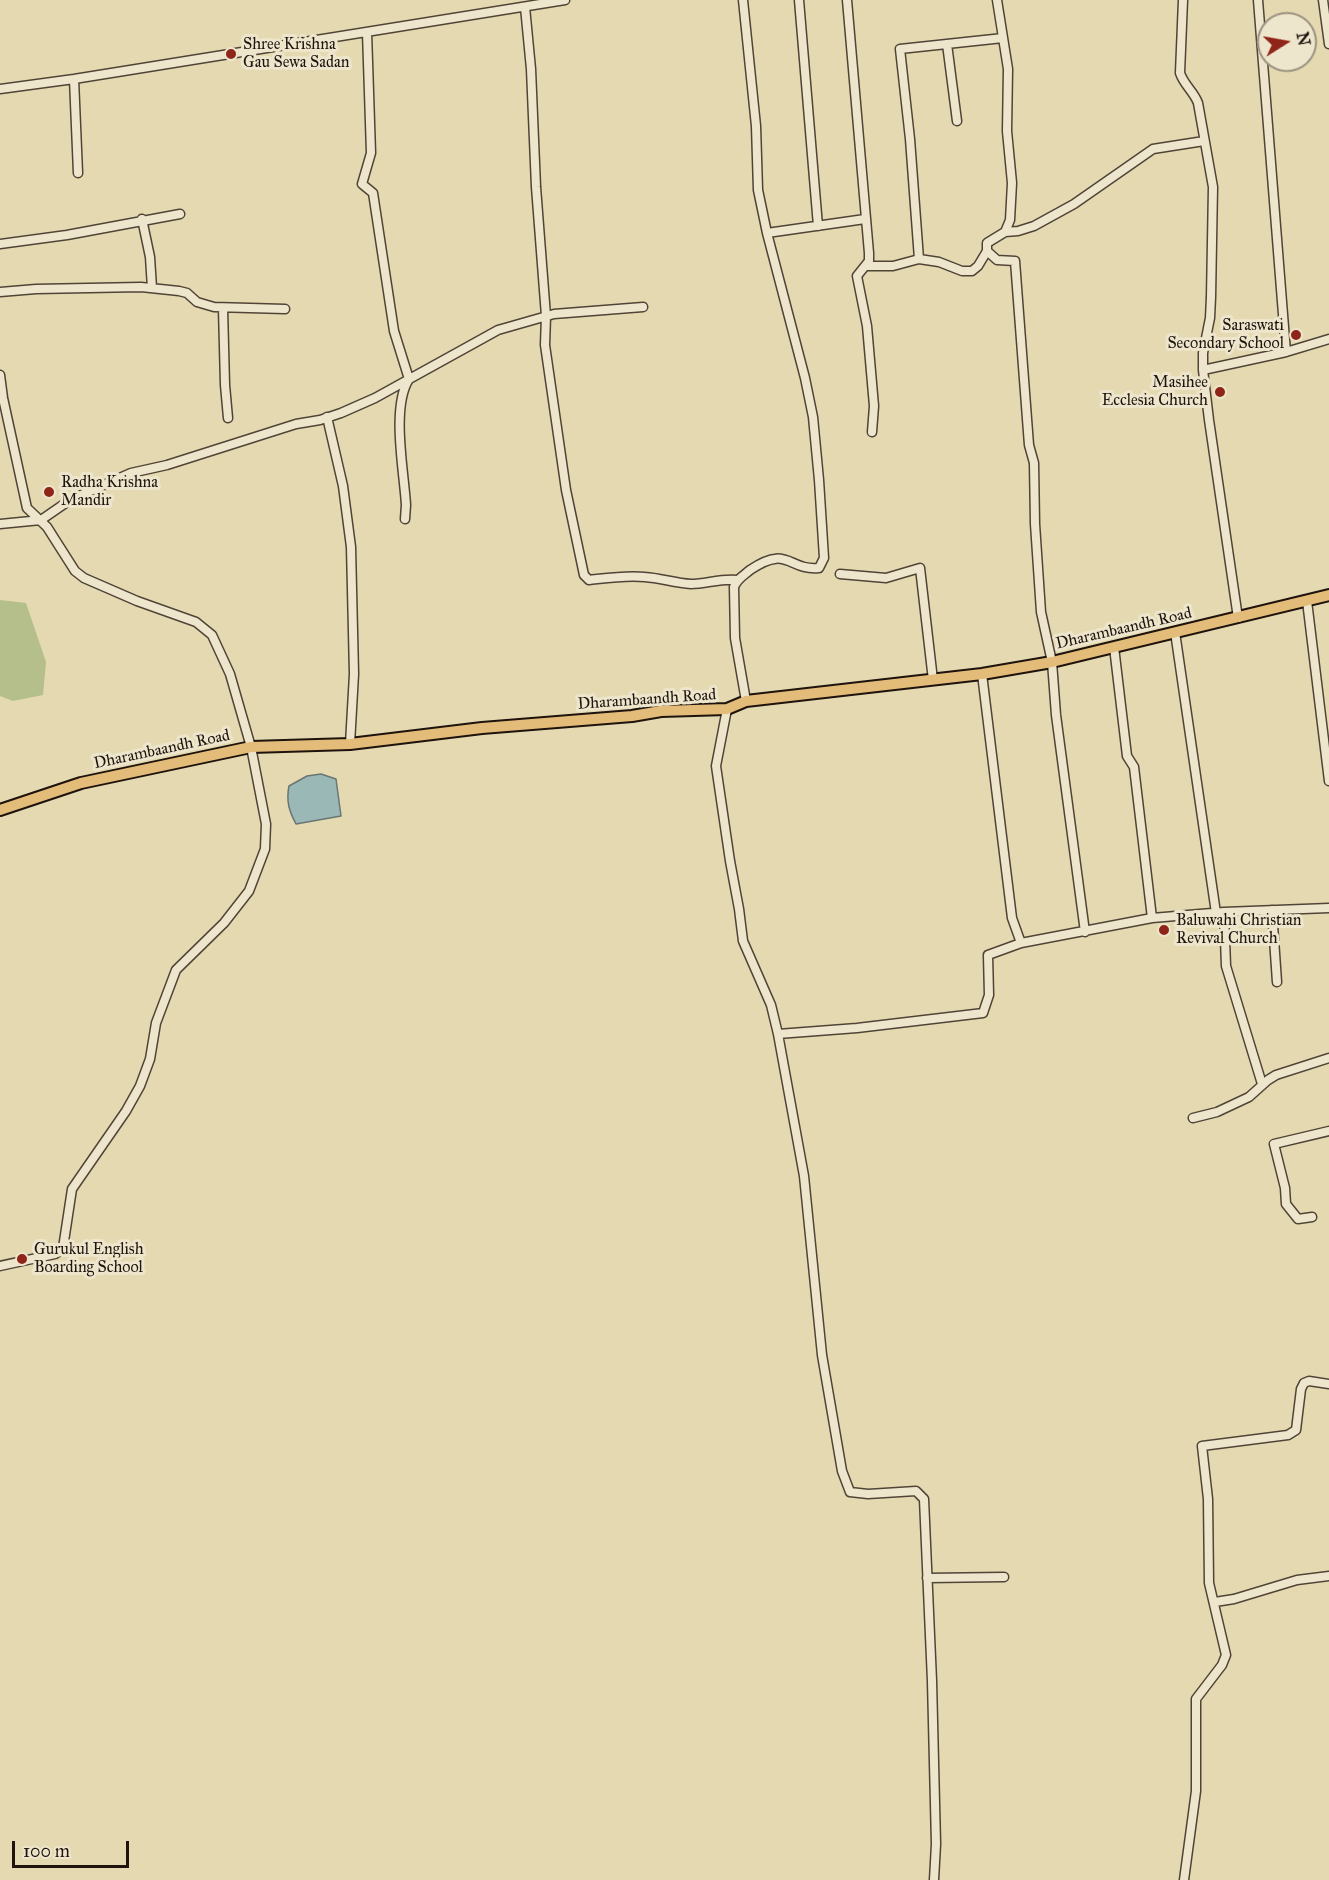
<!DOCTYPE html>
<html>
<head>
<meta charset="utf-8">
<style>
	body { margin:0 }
	#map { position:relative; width:1329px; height:1880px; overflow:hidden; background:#e5d9b1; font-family:"IM FELL Great Primer",serif }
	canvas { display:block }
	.north { position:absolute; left:1257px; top:12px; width:60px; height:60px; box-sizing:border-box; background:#eee6cc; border:2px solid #9b9280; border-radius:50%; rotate:79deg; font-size:16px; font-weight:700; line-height:24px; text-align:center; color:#1f130e }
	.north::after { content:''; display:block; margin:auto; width:21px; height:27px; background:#8f2418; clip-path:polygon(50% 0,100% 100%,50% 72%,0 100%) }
	.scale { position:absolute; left:12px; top:1841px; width:117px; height:27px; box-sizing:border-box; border:3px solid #1f130e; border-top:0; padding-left:8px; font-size:18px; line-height:21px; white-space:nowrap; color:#1f130e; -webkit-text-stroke:4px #eee6cc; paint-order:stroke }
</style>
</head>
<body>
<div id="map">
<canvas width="1329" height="1880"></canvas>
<div class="north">N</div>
<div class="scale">100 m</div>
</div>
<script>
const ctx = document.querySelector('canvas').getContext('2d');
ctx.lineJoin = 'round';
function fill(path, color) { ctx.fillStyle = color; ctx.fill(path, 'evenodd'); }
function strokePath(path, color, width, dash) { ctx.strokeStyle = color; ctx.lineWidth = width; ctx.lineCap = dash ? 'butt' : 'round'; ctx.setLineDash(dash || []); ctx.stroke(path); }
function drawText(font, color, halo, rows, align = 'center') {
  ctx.font = font + ' "IM FELL Great Primer",serif'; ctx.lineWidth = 6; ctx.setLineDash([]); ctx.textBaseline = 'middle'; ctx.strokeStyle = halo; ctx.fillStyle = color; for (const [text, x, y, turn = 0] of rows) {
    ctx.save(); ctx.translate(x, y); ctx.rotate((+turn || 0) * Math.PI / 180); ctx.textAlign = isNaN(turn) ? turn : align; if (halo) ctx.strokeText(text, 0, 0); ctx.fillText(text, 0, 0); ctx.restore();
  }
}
const green = new Path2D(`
	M0,600L26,603L46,662L43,695L13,701L0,696Z`);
const water = new Path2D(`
	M321,774L336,779L341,816L296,824C289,811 286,801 289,786L307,776Z`);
const minor = new Path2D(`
	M743,0L756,126L758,190L767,233L805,378L813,417L819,480L824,558L819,568C788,571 788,544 750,570C743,576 737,579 734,587L735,638L746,701
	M799,0L818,226
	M847,0L869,253V261L857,276L867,326L874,406L872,432
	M997,0L1008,69L1007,131L1012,183L1010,220L1005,232
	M1183,0L1180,73C1184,85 1194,92 1198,103L1213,187L1211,297L1210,318L1203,353V370L1209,420L1238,618
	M1258,0L1286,352
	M1323,0L1329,44
	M525,7L531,69L536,187L546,316L545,345L566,490L584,575L589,580C607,578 626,575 645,577C660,578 675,583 691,584C706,584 721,578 737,580
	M367,32L371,153L362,184L373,193L394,331L409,379C391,407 404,471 406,505L405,519
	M947,44L957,121
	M74,79L78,173
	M0,89L74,79L565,0
	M142,219L150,257L152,288
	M767,233L865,219
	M0,244L67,235L180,214
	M919,259L939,262L962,271H972L978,266L987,251
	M866,266H893L919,259L910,139L900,49L1003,38
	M0,292L36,289L141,287L179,291L187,293L197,302L214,307L285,309
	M223,308L225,385L228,418
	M1203,370L1286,352L1329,339
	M0,375L3,398L27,508L47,527L75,571L84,578L137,601L196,622L212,635L230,674L251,747L266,824L265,849L249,891L224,923L176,970L156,1023L150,1059L140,1086L126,1111L72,1189L63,1248L55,1254L0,1266
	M327,417L343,486L351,547L354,674L350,744
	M0,524L41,520L70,500L131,473L167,465L296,424L320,420L341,413L375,398L498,330L554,314L643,307
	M840,574L886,578L920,568L933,680
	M1307,601L1329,781
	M1175,632L1216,913
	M1114,647L1127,756L1134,767L1152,918
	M982,674L1012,918L1021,943
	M727,709L716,766L730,861L739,909L743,941L771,1005L778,1034L804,1176L822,1355L842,1471L850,1492L868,1494L916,1491L924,1499L932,1681L936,1844L934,1880
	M1272,910L1277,982
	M1224,912L1226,966L1262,1084
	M1085,932L1056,715L1052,662L1041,612L1035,524L1034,463L1029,445L1015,261L997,260L987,251V243L1005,232L1018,231L1034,226L1074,204L1153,149L1204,141
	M778,1034L857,1028L983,1013L989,995L988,955L1021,943L1152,918L1224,912L1329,908
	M1193,1118L1217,1112L1249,1097L1268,1080L1276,1075L1329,1058
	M1312,1217L1298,1219L1286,1204L1285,1188L1274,1144L1329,1131
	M927,1578L1004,1577
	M1215,1602L1234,1599L1297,1580L1329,1576
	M1184,1880L1196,1791V1699L1222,1665L1226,1655L1209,1583L1208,1499L1202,1446L1288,1435L1296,1430L1301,1389L1304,1383L1309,1381L1329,1384`);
const major = new Path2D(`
	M0,810L81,783L251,747L350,744L482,728L632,716L661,711L727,709L746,701L982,674L1052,662L1329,595`);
const markers = [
	[231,54,6,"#8f2418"],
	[1296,335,6,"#8f2418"],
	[1220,392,6,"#8f2418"],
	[49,492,6,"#8f2418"],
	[1164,930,6,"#8f2418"],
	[22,1259,6,"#8f2418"]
];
const poiNames = [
	["Shree Krishna",243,45],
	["Gau Sewa Sadan",243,63],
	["Saraswati",1284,326,"right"],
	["Secondary School",1284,344,"right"],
	["Masihee",1208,383,"right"],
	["Ecclesia Church",1208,401,"right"],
	["Radha Krishna",61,483],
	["Mandir",61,501],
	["Baluwahi Christian",1176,921],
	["Revival Church",1176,939],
	["Gurukul English",34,1250],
	["Boarding School",34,1268]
];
const streetNames = [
	["Dharambaandh Road",1124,629,-13],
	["Dharambaandh Road",647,700,-4],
	["Dharambaandh Road",162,750,-12]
];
fill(green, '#b4bf8c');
fill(water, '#9ab8b6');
strokePath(water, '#697673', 1.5);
strokePath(minor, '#504437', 11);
strokePath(major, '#1f130e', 14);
strokePath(minor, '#eee6cc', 8);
strokePath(major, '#e2bc78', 10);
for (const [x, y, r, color] of markers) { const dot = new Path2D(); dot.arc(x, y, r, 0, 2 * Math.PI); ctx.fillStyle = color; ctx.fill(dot); strokePath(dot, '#eee6cc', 2); }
drawText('16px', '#1f130e', '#eee6cc', poiNames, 'left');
drawText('16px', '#1f130e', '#eee6cc', streetNames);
</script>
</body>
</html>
